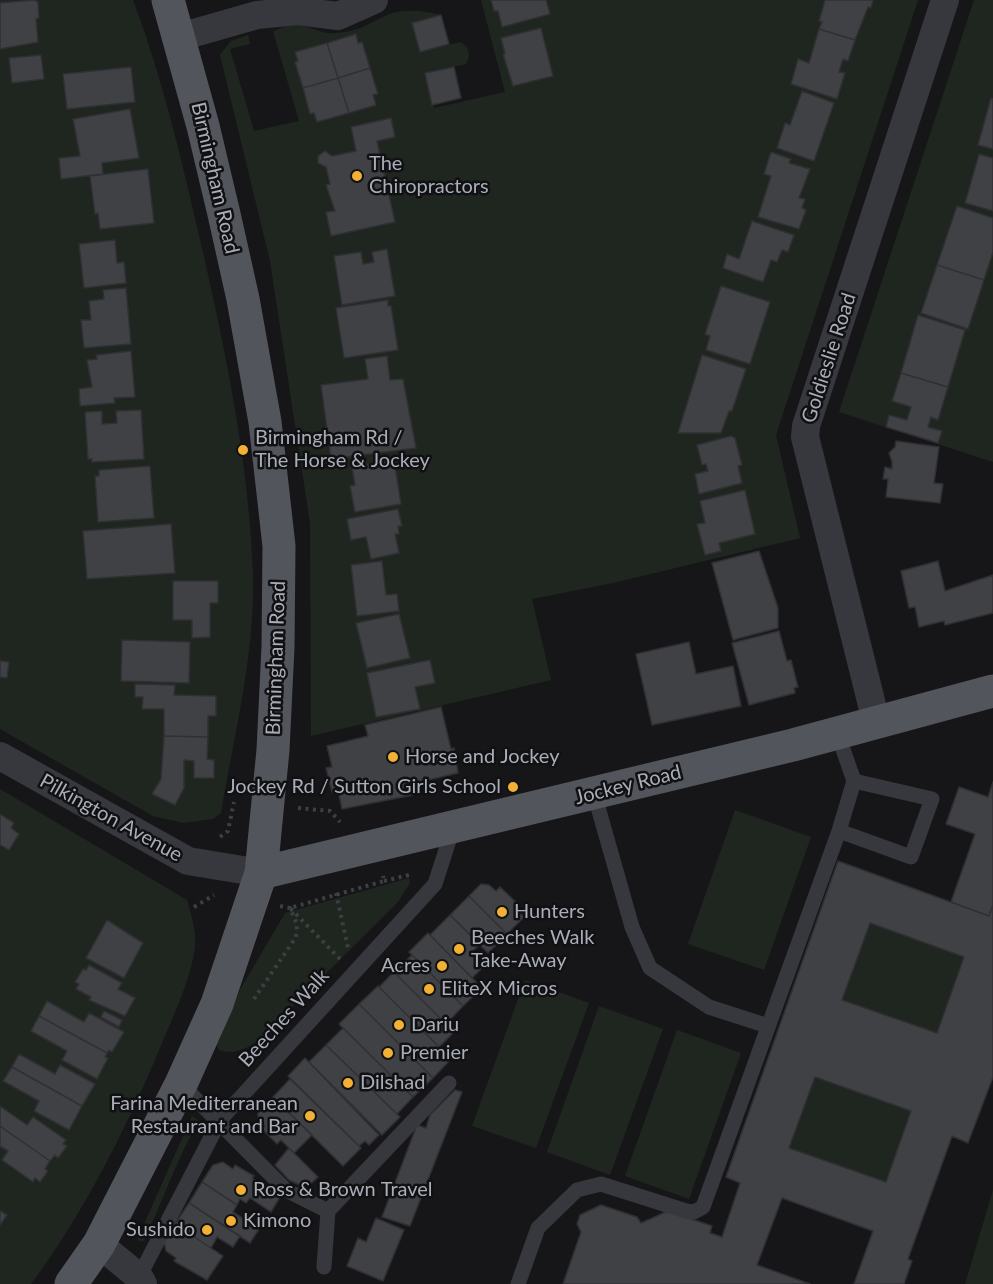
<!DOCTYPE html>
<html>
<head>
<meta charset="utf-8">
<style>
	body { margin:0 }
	canvas { display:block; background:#161618 }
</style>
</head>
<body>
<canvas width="993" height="1284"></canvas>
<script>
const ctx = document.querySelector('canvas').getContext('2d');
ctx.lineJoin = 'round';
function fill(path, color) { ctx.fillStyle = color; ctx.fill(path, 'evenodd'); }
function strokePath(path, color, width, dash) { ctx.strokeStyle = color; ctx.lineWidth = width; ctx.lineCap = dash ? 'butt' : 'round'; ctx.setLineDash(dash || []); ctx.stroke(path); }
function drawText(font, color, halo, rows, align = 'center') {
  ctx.font = font + ' Lato,sans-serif'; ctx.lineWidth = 5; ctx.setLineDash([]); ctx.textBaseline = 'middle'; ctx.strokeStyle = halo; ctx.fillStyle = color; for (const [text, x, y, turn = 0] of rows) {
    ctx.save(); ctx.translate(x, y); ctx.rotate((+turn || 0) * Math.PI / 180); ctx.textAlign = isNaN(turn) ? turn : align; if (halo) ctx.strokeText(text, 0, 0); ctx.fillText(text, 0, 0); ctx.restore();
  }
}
const green = new Path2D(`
	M0,0H133C163,79 182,162 201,244C226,353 249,463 253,575C255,654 234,735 221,813L213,819L183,823L153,816L0,729Z
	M481,0H918L776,435L800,538L613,583L532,599L551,680L311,736L310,523L270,261L220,55L231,41L248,35L250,44L230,49L254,131L299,121L273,31C280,29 288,25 295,25C309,25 322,35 336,33C385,29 377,0 441,15L412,23L420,51L461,42C470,49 471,54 466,64L426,73L434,108L505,92Z
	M974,0H993V462L839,412Z
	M0,789L187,900C192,918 198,936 194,954C189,981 176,1010 165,1036C132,1117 84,1214 31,1284H0Z
	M735,810L811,837L764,970L688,944Z
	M409,878L410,883L398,902L257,1042C245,1049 233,1055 219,1050L217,1045L241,988L285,913Z
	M870,923L964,957L937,1033L842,1000Z
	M525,980L589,1003L536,1148L472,1126Z
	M599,1006L663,1029L610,1175L547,1152Z
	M677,1030L741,1053L689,1199L625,1176Z
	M815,1077L911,1111L886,1182L789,1148Z
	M192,1116L199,1121C176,1159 163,1202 143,1242L137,1240Z
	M993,1190V1284H965Z`);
const building = new Path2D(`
	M34,0L38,2L39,18L36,19L38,42L0,49V3Z
	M491,0H546L550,14L502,27L498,11H494Z
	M825,0H873L871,8L868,7L855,40L819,29L822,22L819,21Z
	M441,15L449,44L420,52L412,23Z
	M541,28L553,76L513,86L503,54H505L501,38Z
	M819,29L855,40L848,61L843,59L839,72L845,73L837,99L791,84L798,59L809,63Z
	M356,34L358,43L362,42L370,68L338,78L327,43Z
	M327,43L338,78L303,88L295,62L298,61L295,52Z
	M41,55L44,79L12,83L9,58Z
	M131,67L135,102L67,109L63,74Z
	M454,67L461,98L432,105L425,73Z
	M370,68L378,94L373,95L376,105L349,113L338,78Z
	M338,78L349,113L317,122L314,113L310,114L303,88Z
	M802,91L834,103L814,161L777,148L785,123L790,125Z
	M991,98L993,99V149L978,145Z
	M130,109L139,158L102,163L103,174L61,179L59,158L80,156L73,119Z
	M391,118L395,137L377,141L395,222L331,236L326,212L335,211L326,185L330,184L326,167L318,163V156L325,151L332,156L356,151L351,127Z
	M771,152L791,159L789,163L810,169L799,198L805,199L802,208L806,210L799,229L758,217L771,176L764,174Z
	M979,154L993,158V211L965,203Z
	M148,169L154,223L100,229L98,213L95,214L90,176Z
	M957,206L993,218V252L984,280L937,265Z
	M752,221L794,235L788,252L782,250L777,262L771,260L763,282L723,268L727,254L739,259Z
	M115,240L117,263L124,262L126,283L84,288L79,244Z
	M387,249L395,296L342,305L334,256L361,252L363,264L374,262L372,252Z
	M937,265L984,280L968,329L921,313Z
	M721,286L770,302L750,364L706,350L710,336L705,334Z
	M126,288L131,344L84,348L81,320H91L89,301L104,299L103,290Z
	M388,300V306H391L398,350L344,358L336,308Z
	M918,315L965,330L948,387L901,373Z
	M131,351L135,397L114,398L115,403L80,406L79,389L92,387L87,360L97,359L96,355Z
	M702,355L746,369L732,411H729L721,433H678Z
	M387,356L390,380L403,379L416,448L331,459L321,385L368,379L365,359Z
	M901,373L948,387L938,420L931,417L928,427L942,431L938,443L886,427L889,415L907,420L911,407L892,401Z
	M141,410L144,459L92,462V459H88L85,412L102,411V424L117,423L116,411Z
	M731,436L735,438L742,465L738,466L742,483L699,494L695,474L708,471L706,464L702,465L697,445Z
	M896,441L939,447L934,483L943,484L940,503L886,497L888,479H883L885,467L892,469V462L889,453L895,447Z
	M394,460L401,504L355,512L350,486L355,485L352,467Z
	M150,466L154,518L98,522L95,476H99V470Z
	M745,490L755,534L719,543L721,551L705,555L697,524L705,523L700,501Z
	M398,509L402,526H398L399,534H395L399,553L371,559L366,537L351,540L347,519Z
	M171,524L175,573L87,579L83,531Z
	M759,551L778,608V628L733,640L712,563Z
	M382,561L386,595L397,594L399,611L357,616L351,565Z
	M938,561L945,591L993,575V613L945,625L944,621L919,627L915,607L909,608L901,571Z
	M173,581H218V603H210V637L192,638V620H173Z
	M399,614L410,658L367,668L356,623Z
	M779,631L787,661L791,660L798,687L794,688L795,693L749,705L732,643Z
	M122,640L190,642L189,683L121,681Z
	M689,642L696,674L733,666L741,706L652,725L636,654Z
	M430,660L435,683L415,687L420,709L376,717L367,673Z
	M0,661L9,662L7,678L0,677Z
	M135,684L175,685L174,695L216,696V716H208V737L164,736V709H142L143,697H135Z
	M441,707L451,749L454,748L458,773L411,784L413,795L342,809L338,790L332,792L326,768L332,767L327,746L368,736L365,725Z
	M164,736L208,737L207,759L214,760V778H194V761L184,760V788L175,805L152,794L161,779Z
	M993,782V905L989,916L951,902L975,834L946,824L959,787L988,797Z
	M0,814L14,823L11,828L19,834L9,850L0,845Z
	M838,861L989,916L993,905V1077L968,1143L952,1136L908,1259L912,1261L904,1284H854L873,1231L782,1198L757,1265L810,1284H563L581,1232L577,1224L580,1215L601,1205L637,1217L641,1223L668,1211L712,1226L710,1233L722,1237L740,1183L726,1177ZM870,923L964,957L937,1033L842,1000ZM815,1077L911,1111L886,1182L789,1148Z
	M481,884L489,885L496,891L500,887L518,904L515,907L524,917L507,934L469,896Z
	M469,896L507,934L488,953L450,915Z
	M450,915L480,944L470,954L483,967L472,978L430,935Z
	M107,920L143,943L124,978L86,958Z
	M428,933L482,988L463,1006L409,952Z
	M412,955L463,1006L446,1024L394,972Z
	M89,965L122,983L118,989L135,998L125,1016L89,1000L91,997L76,989L79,984L75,982L83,969L86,970Z
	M394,972L454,1032L439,1047L379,987Z
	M378,986L451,1059L433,1078L359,1004Z
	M47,1001L84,1022L89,1013L124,1032L112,1052L109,1050L107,1053L39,1016Z
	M359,1004L433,1078L413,1097L339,1024Z
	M104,1011L122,1020L119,1027L101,1017Z
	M39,1016L107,1053L105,1057L108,1058L97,1079L62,1060L67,1051L31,1031Z
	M343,1028L413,1097L397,1114L326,1045Z
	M326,1045L400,1117L382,1135L309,1062Z
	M19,1054L55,1074L60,1065L95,1084L82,1106L12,1067Z
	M305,1058L379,1135L369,1145L365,1141L359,1146L288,1076Z
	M12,1067L82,1106L69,1130L34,1111L39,1101L3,1081Z
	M290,1079L361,1148L343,1166L273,1097Z
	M455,1090L462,1092L410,1226L382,1217L417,1125L426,1128L430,1115Z
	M273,1097L312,1135L294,1153L281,1140L277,1144L262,1129L265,1126L258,1119V1111Z
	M0,1106L27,1125L33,1117L66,1140L63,1144L67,1146L58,1158L55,1155L50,1161L0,1126Z
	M0,1126L50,1161L45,1169L48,1171L40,1182L35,1178L33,1182L2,1160L8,1151L0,1146Z
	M289,1148L318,1177L306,1188L289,1180L275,1165Z
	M223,1162L233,1169L235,1165L254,1176L252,1178L280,1197L271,1212L250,1198L246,1203L240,1199L237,1205L202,1182L213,1165Z
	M202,1182L237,1205L233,1212L259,1229L250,1243L189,1203Z
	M189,1203L240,1236L233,1247L217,1237L211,1248L175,1224Z
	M0,1211L7,1215L0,1225Z
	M376,1218L404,1230L383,1281L347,1266L358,1238L366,1242Z
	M175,1224L223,1256L207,1280L174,1261L176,1258L166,1251L164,1242Z`);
const path = new Path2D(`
	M298,808L330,811L340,822
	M220,837L228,831L234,802
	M384,881L413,874
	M336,893L348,948
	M194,907L214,895
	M340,959L290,908L384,881L383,876
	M254,999L296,937L297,924L290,908L280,906`);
const lane = new Path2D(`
	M594,793L632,927L650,968L709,1007L768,1026
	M839,831L911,857L932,799L854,781
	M181,1084L286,1190L328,1211
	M324,1267L328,1211L449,1083
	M139,1277L220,1120L435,884L453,828
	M518,1284L538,1228L577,1190L601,1184L686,1211L694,1212L703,1207L839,831L854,781L837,732`);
const street = new Path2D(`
	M180,37L257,15L298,11L338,16L374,0
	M876,721L805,437L806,426L945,0
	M0,756L188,861L261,873
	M99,1244L139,1277L143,1284`);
const primary = new Path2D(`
	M261,873L793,745L993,691
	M71,1284L99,1244L181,1084L217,1004L261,873L273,750L278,647L279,546L265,422L243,299L224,214L203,126L168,0`);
const markers = [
	[357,176,6,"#f2b134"],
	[243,450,6,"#f2b134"],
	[393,757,6,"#f2b134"],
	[513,787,6,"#f2b134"],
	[502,912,6,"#f2b134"],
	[459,949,6,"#f2b134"],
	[442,966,6,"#f2b134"],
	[429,989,6,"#f2b134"],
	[399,1025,6,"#f2b134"],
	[388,1053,6,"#f2b134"],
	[348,1083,6,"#f2b134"],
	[310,1116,6,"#f2b134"],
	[241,1190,6,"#f2b134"],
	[231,1221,6,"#f2b134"],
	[207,1230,6,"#f2b134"]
];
const poiNames = [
	["The",369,164],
	["Chiropractors",369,187],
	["Birmingham Rd /",255,438],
	["The Horse & Jockey",255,461],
	["Horse and Jockey",405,757],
	["Jockey Rd / Sutton Girls School",501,787,"right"],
	["Hunters",514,912],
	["Beeches Walk",471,938],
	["Take-Away",471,961],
	["Acres",430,966,"right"],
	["EliteX Micros",441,989],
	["Dariu",411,1025],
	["Premier",400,1053],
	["Dilshad",360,1083],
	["Farina Mediterranean",298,1104,"right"],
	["Restaurant and Bar",298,1127,"right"],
	["Ross & Brown Travel",253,1190],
	["Kimono",243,1221],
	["Sushido",195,1230,"right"]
];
const streetNames = [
	["Birmingham Road",215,178,77],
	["Goldieslie Road",829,358,-72],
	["Birmingham Road",276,658,-88],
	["Jockey Road",628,785,-14],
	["Pilkington Avenue",111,818,29],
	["Beeches Walk",284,1018,-48]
];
fill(green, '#1e261f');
fill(building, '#404145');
strokePath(building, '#303034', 1.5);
strokePath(path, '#3d3f44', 4, [3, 4.5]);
strokePath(lane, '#37383d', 15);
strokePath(street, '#37383d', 28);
strokePath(primary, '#53555c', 33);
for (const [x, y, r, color] of markers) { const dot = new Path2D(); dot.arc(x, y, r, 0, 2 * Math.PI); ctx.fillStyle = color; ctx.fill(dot); strokePath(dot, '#111113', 2); }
drawText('20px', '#a8adb8', '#111113', poiNames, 'left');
drawText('20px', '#a8adb8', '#111113', streetNames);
</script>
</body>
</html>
